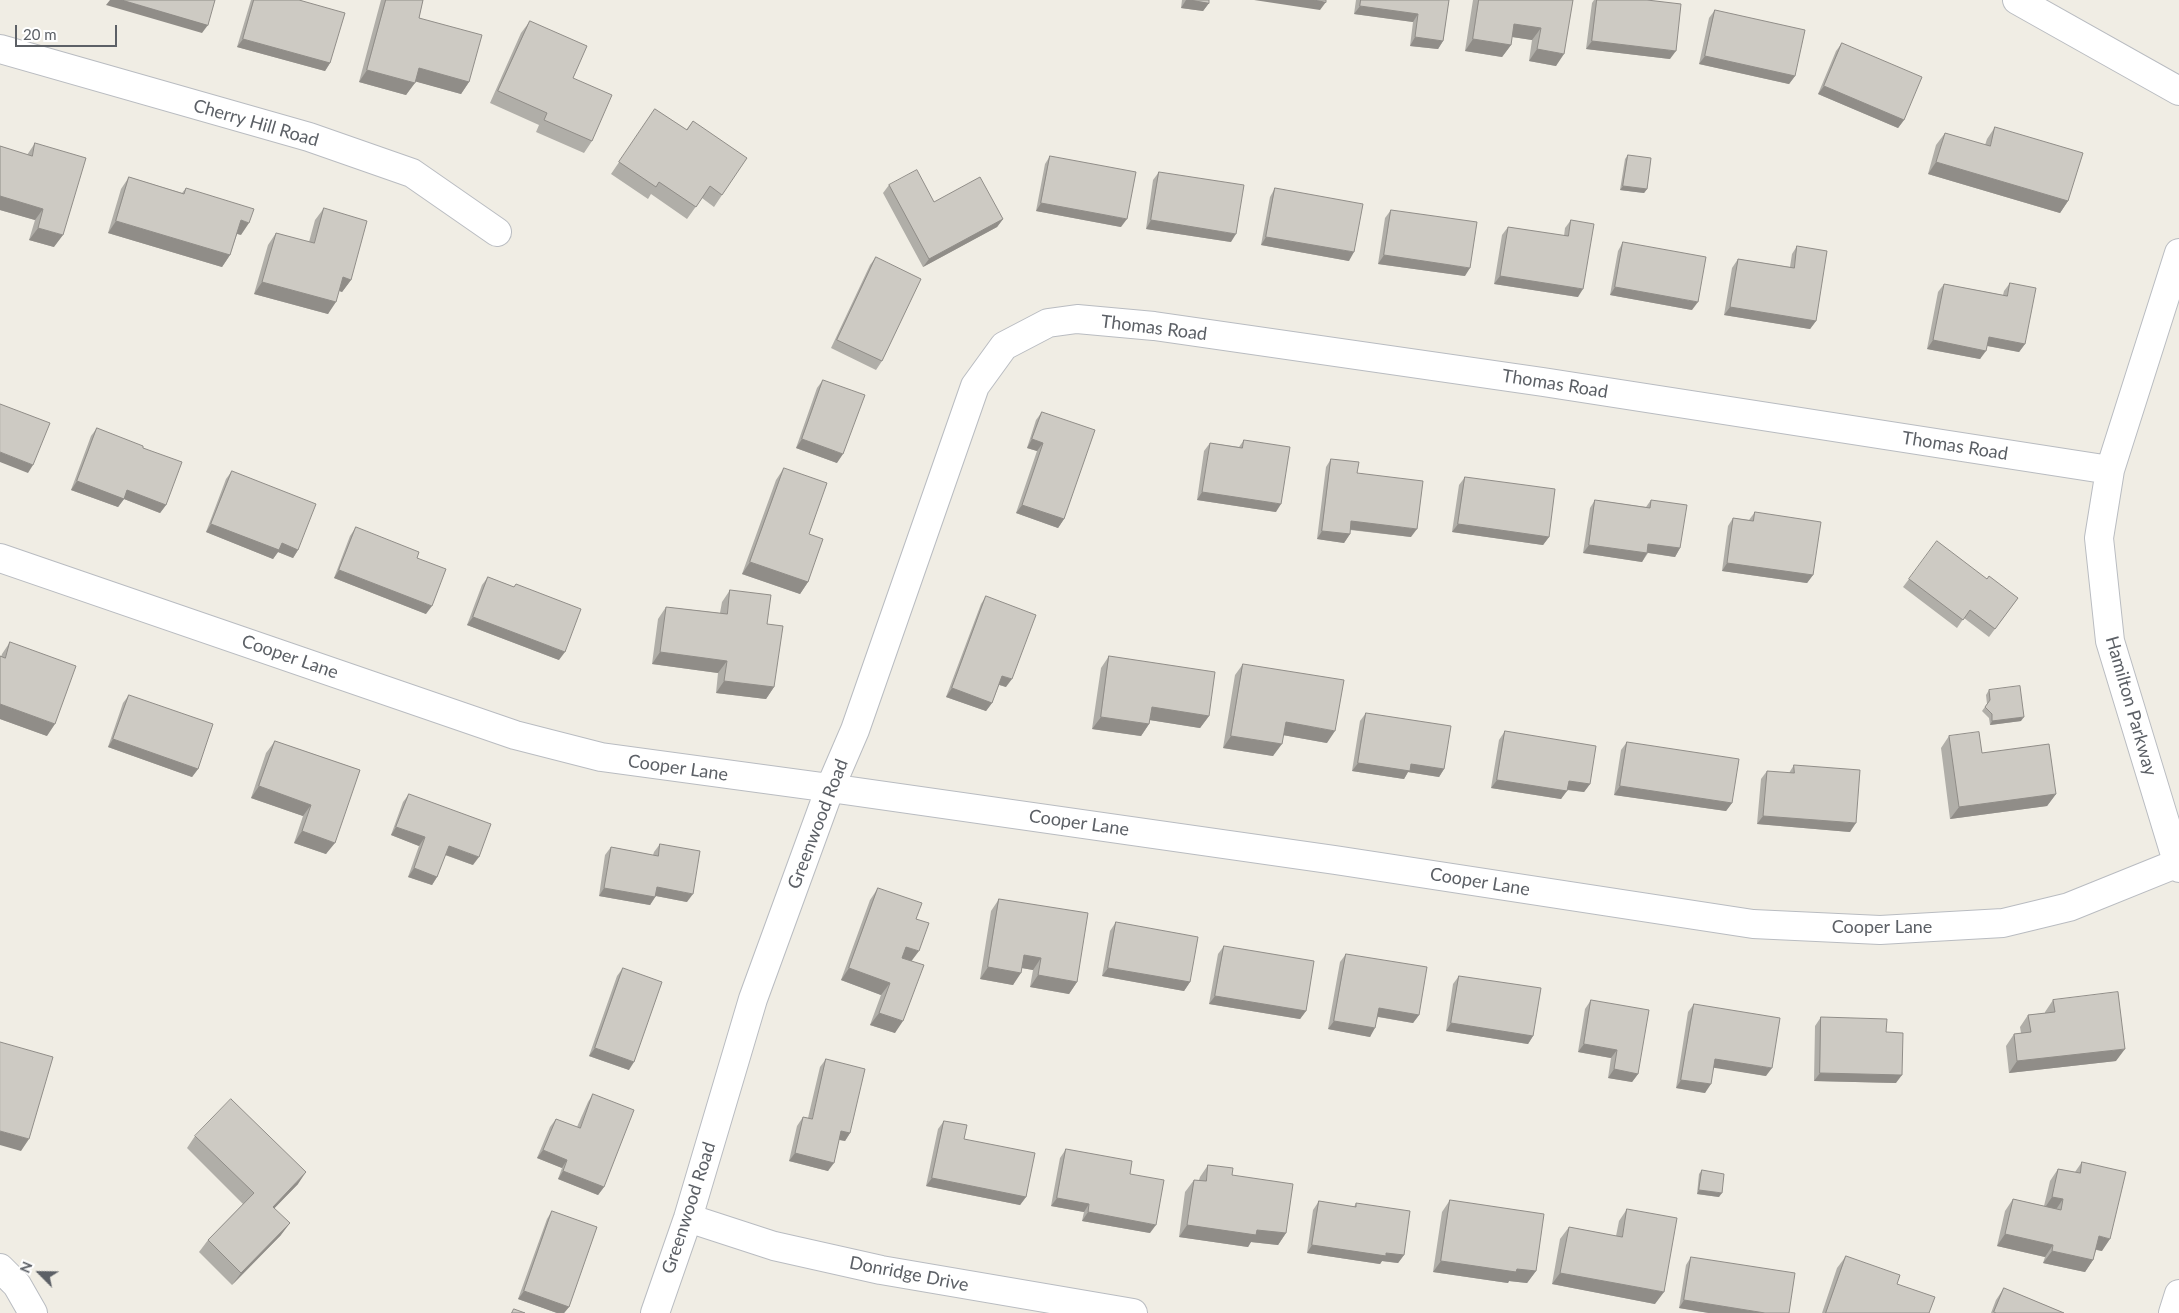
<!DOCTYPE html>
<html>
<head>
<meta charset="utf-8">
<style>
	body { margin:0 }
	#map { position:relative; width:2179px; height:1313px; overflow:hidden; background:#f0ede4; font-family:Lato,sans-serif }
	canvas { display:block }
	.north { position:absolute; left:15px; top:1248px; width:50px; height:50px; -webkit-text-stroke:4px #fff; paint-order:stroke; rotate:293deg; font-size:14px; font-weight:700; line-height:20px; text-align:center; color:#5c6066 }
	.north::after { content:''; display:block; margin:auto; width:18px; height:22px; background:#5c6066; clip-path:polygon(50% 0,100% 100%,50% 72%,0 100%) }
	.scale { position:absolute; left:15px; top:25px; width:102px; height:22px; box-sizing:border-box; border:2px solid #5c6066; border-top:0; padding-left:6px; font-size:15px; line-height:18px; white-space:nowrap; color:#5c6066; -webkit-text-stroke:4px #fff; paint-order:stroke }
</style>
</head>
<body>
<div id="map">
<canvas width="2179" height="1313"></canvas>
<div class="north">N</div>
<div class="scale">20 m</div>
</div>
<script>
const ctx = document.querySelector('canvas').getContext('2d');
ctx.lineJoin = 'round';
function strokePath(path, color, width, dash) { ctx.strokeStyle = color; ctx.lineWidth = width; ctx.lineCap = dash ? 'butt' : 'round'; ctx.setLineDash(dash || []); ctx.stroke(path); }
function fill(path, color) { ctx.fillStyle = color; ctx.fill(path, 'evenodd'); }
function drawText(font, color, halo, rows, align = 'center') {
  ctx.font = font + ' Lato,sans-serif'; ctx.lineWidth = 4; ctx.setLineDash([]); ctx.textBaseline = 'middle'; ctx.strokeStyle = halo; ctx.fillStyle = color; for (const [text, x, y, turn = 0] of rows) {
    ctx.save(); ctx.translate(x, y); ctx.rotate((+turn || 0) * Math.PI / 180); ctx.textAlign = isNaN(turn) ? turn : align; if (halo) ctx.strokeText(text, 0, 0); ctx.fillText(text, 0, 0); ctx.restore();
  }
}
const street = new Path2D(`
	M2017,0L2179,91
	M0,49L309,137L412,173L497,232
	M2179,253L2110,470L2099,538L2110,641L2179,868
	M0,558L515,735L601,757L830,788L1335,860L1753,924L1880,930L2003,923L2069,907L2178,863
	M688,1218L774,1246L881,1270L1133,1313
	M0,1268L17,1285L33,1313
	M655,1313L688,1218L753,999L830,788L855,730L975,386L1004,346L1048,323L1077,319L1154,326L1543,382L2110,470
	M2173,1313L2179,1294`);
const wall = new Path2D(`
	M251,0H299L330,63L325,71L237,47Z
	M381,0H423L419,18L469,82L461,94L415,81L406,95L359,82Z
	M1182,0H1209V3L1203,11L1181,8Z
	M1356,0H1449L1443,41L1438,49L1410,46L1413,22L1354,14Z
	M1473,0H1573L1556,66L1529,61L1532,40L1512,37L1511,45L1502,57L1465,51Z
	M1594,0H1647L1670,59L1586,49L1592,3Z
	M1715,10L1795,76L1789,84L1699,64L1709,18Z
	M530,21L573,78L592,141L584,153L536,132L539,125L490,103L521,33Z
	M1842,43L1904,120L1898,128L1818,94L1836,51Z
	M655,109L686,130L693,121L722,195L714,207L702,198L687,219L651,194L648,199L611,174Z
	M1995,127L2068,201L2060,213L1928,174L1936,145L1945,133L1985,145L1987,139Z
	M35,143L54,247L29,240L35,220L0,210V146L27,155Z
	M1628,155L1647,189L1644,193L1620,190L1625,159Z
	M1050,156L1121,227L1036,211L1045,164Z
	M1159,172L1231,242L1146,229L1153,180Z
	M129,177L182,193L186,188L241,235L237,234L230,255L222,267L108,233L121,189Z
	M889,185L934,202L1003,219L997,227L923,267L883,193Z
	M1275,188L1349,261L1261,245L1270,197Z
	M324,208L351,280L342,292L339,291L328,314L254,294L268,245L276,233L309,242L315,220Z
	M1391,210L1465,276L1378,264L1385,218Z
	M1571,220L1578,297L1494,284L1502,235L1508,227L1564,236L1565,228Z
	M1623,242L1692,310L1610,295L1618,251Z
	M1797,246L1816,321L1810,329L1724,315L1732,268L1738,259L1790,267L1792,254Z
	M876,257L882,361L876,370L831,348L870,265Z
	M2010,283L2025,344L2019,352L1987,346L1980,359L1927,349L1938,292L1944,284L2003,295L2004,291Z
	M823,380L837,463L796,448L817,388Z
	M1042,412L1064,519L1058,528L1016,513L1037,451L1027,448L1036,420Z
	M97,428L143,448L166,505L160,513L124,499L118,507L71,490L91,436Z
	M1244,440L1276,512L1197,500L1204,451L1210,443L1239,447Z
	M1331,459L1357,473L1411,537L1350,530V534L1344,543L1317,539L1326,467Z
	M784,468L809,534L808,582L800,594L742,574L776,480Z
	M232,471L298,550L293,558L278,552L273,559L206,532L226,479Z
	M1465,477L1549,537L1543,545L1452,532L1459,485Z
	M1595,500L1646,507L1651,500L1680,548L1675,557L1648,553L1642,562L1583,553L1590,508Z
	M1755,512L1813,575L1807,583L1722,571L1728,526L1733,518L1749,520Z
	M356,527L417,558L426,614L334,578L350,536Z
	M488,577L514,587L516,584L559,660L467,625L482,585Z
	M1909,579H1987L2018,598L1989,637L1964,618L1957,628L1903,587Z
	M730,590L767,624L774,687L766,699L716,693L718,673L652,664L658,619L666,607L720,613L722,602Z
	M986,596L1006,687L999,685L992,703L986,711L946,697L981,604Z
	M10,642L47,736L0,719V656L1,657L2,654Z
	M1109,656L1209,716L1200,728L1150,720L1149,724L1141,736L1092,729L1101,668Z
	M1243,664L1327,743L1283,735L1273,756L1223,748L1235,675Z
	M1989,690L2021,721L1990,725L1989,718L1982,711L1987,704L1986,695Z
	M129,695L198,769L192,777L108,747L123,703Z
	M1366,713L1444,769L1439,777L1408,772L1404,779L1352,771L1360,721Z
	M1505,731L1590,784L1584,792L1567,790L1561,799L1491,788L1499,740Z
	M1949,736L2056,794L2047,806L1950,819L1941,748Z
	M275,741L360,770L326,854L294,843L303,816L251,798L266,753Z
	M1627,742L1732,803L1726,811L1614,795L1621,750Z
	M1794,765L1850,832L1757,824L1761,779L1767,771L1789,773Z
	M409,794L473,865L445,855L437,877L432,885L408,877L419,846L391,835L403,802Z
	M660,844L687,902L656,896L650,905L599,896L605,855L611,847L653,855L654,852Z
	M878,888L916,919L895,1033L870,1025L881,995L841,980L870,900Z
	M999,899L1077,982L1069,994L1030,987L1033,970L1022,968L1013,985L980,979L991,911Z
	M1116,922L1190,982L1184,991L1102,976L1110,931Z
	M1224,946L1306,1011L1300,1019L1209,1004L1218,954Z
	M1346,954L1419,1015L1413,1023L1378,1017L1370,1037L1328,1029L1340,962Z
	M623,968L629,1070L589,1056L617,976Z
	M1459,976L1533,1036L1528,1044L1446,1031L1453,984Z
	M1591,1000L1638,1074L1632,1082L1608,1078L1611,1058L1578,1052L1585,1009Z
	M2053,1000L2116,1061L2009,1073L2006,1046L2014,1034L2021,1033L2020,1027L2028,1015L2045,1013V1012Z
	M1694,1004L1766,1076L1714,1067L1705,1093L1676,1088L1688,1012Z
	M1821,1017L1886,1032L1896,1083L1814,1081L1815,1026Z
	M826,1059L850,1133L845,1141L839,1140L828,1171L789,1161L797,1126L803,1117L808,1118L820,1067Z
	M593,1094L604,1187L598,1195L558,1179L562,1168L537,1158L550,1127L556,1119L577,1127L588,1102Z
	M944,1121L1026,1197L1020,1205L926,1186L938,1129Z
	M195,1136L298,1184L274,1208L281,1235L232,1285L199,1252L208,1240L243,1204L187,1148Z
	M1066,1149L1130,1174L1150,1233L1082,1221L1084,1212L1051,1206L1060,1158Z
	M2082,1162L2102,1251L2096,1250L2093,1260L2085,1272L2043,1263L2045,1257L1997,1246L2005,1211L2013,1199L2044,1206L2050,1181L2058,1169L2075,1172Z
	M1208,1165L1232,1175L1286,1233L1278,1245L1251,1242L1248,1247L1179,1237L1185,1192L1194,1180H1199L1200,1177Z
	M1702,1170L1719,1197L1697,1194L1699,1174Z
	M1450,1200L1536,1271L1527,1283L1509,1281L1508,1283L1433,1272L1442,1212Z
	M1319,1201L1354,1207L1356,1203L1404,1255L1398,1263L1382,1261L1380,1264L1307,1253L1313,1210Z
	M1627,1209L1655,1304L1552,1284L1560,1239L1569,1227L1616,1236L1619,1221Z
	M552,1211L569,1307L564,1313H557L518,1299L547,1219Z
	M1846,1256L1897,1284L1929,1313H1822L1837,1268Z
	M1691,1257L1789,1313H1709L1679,1308L1686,1265Z
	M2004,1288L2064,1313H1991L1996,1300Z`);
const shadedWall = new Path2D(`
	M110,0H122L208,25L202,33L106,5Z
	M1186,0H1190L1209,3L1203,11L1181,8Z
	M1254,0H1314L1326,2L1320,10Z
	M1360,6L1418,14L1413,22L1354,14Z
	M1514,24L1541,28L1532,40L1506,36Z
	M1415,37L1443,41L1438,49L1410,46Z
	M243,39L330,63L325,71L237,47Z
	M1473,39L1511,45L1502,57L1465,51Z
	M1592,41L1676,51L1670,59L1586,49Z
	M1537,49L1564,54L1556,66L1529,61Z
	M1705,56L1795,76L1789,84L1699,64Z
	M419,68L469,82L461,94L410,80Z
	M367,70L415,83L406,95L359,82Z
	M1824,86L1904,120L1898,128L1818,94Z
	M1936,162L2068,201L2060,213L1928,174Z
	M1623,186L1647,189L1644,193L1620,190Z
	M0,196L43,209L35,220L0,210Z
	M1041,203L1127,219L1121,227L1036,211Z
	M1003,219L997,227L923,267L929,259Z
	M241,220L249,223L241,235L232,232Z
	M1151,220L1236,234L1231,242L1146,229Z
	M116,221L230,255L222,267L108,233Z
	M38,228L63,235L54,247L29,240Z
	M1266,237L1354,252L1349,261L1261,245Z
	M1384,255L1470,268L1465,276L1378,264Z
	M1500,276L1583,289L1578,297L1494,284Z
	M343,277L351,280L342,292L335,289Z
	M262,282L336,302L328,314L254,294Z
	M1615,287L1698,302L1692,310L1610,295Z
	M1730,307L1816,321L1810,329L1724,315Z
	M1989,337L2025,344L2019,352L1983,345Z
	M1933,340L1986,351L1980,359L1927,349Z
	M802,439L843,454L837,463L796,448Z
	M1032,439L1043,443L1037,451L1027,448Z
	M0,452L33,465L28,473L0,462Z
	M77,481L127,490L166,505L160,513L124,499L118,507L71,490Z
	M1202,492L1281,504L1276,512L1197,500Z
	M1022,505L1064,519L1058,528L1016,513Z
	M1351,521L1417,529L1411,537L1346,529Z
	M211,524L282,543L298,550L293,558L278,552L273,559L206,532Z
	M1458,524L1549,537L1543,545L1452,532Z
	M1322,531L1350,534L1344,543L1317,539Z
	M1648,544L1680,548L1675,557L1643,552Z
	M1589,545L1647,553L1642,562L1583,553Z
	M750,562L808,582L800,594L742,574Z
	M1727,563L1813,575L1807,583L1722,571Z
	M339,570L432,606L426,614L334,578Z
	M473,617L565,652L559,660L467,625Z
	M660,652L727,661L718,673L652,664Z
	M1002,676L1012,679L1006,687L997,684Z
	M724,681L774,687L766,699L716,693Z
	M952,688L992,703L986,711L946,697Z
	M0,704L55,724L47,736L0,719Z
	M1152,707L1209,716L1200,728L1143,719Z
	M1101,717L1149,724L1141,736L1092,729Z
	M2024,717L2021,721L1990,725L1992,721Z
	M1286,722L1335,731L1327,743L1277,734Z
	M1231,736L1282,744L1273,756L1223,748Z
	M113,739L198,769L192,777L108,747Z
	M1358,763L1411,764L1444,769L1439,777L1408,772L1404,779L1352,771Z
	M1497,780L1567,791L1561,799L1491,788Z
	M1569,781L1590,784L1584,792L1563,789Z
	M259,786L311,805L303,816L251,798Z
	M1620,786L1732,803L1726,811L1614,795Z
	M2056,794L2047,806L1950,819L1959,807Z
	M1763,816L1856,823L1850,832L1757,824Z
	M396,827L425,837L419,846L391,835Z
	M302,831L335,843L326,854L294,843Z
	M449,846L479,857L473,865L443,854Z
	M414,868L437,877L432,885L408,877Z
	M657,887L693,894L687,902L651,895Z
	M604,888L655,897L650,905L599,896Z
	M906,947L919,951L910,963L897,959Z
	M1024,955L1041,958L1033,970L1016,967Z
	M988,967L1021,973L1013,985L980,979Z
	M849,968L890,983L881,995L841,980Z
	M1108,968L1190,982L1184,991L1102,976Z
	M1038,975L1077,982L1069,994L1030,987Z
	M1215,996L1306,1011L1300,1019L1209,1004Z
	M1379,1008L1419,1015L1413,1023L1374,1016Z
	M879,1013L903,1021L895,1033L870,1025Z
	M1334,1021L1375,1028L1370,1037L1328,1029Z
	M1451,1023L1533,1036L1528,1044L1446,1031Z
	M1584,1044L1617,1050L1611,1058L1578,1052Z
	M595,1048L634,1062L629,1070L589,1056Z
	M2125,1049L2116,1061L2009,1073L2017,1061Z
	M1715,1059L1772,1068L1766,1076L1709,1067Z
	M1614,1069L1638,1074L1632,1082L1608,1078Z
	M1820,1073L1902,1075L1896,1083L1814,1081Z
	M1681,1080L1711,1084L1705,1093L1676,1088Z
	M0,1131L29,1139L21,1151L0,1145Z
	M841,1131L850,1133L845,1141L836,1139Z
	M543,1150L567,1160L562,1168L537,1158Z
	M795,1153L834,1163L828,1171L789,1161Z
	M563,1171L604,1187L598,1195L558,1179Z
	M306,1172L298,1184L264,1219L273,1207Z
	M932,1178L1026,1197L1020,1205L926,1186Z
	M1699,1190L1722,1193L1719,1197L1697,1194Z
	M2052,1197L2063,1199L2055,1211L2044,1209Z
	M1057,1198L1089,1204L1084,1212L1051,1206Z
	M1088,1212L1156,1225L1150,1233L1082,1221Z
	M290,1223L281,1235L232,1285L241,1273Z
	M1187,1225L1257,1230L1286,1233L1278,1245L1251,1242L1248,1247L1179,1237Z
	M2005,1234L2053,1245L2045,1257L1997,1246Z
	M2099,1236L2110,1239L2102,1251L2090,1248Z
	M1312,1245L1386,1253L1404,1255L1398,1263L1382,1261L1380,1264L1307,1253Z
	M2052,1251L2093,1260L2085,1272L2043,1263Z
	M1441,1261L1536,1271L1527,1283L1509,1281L1508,1283L1433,1272Z
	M1560,1273L1664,1292L1655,1304L1552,1284Z
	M524,1291L569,1307L564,1313H557L518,1299Z
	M1684,1300L1765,1313H1709L1679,1308Z`);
const building = new Path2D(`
	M122,0H215L208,25Z
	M254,0H299L345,13L330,63L243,39Z
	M386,0H423L419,18L482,35L469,82L419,68L415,83L367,70Z
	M1190,0H1209V3Z
	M1314,0H1326V2Z
	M1361,0H1449L1443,41L1415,37L1418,14L1360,6Z
	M1479,0H1573L1564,54L1537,49L1541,28L1514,24L1511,45L1473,39Z
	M1597,0H1647L1681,4L1676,51L1592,41Z
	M1715,10L1805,30L1795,76L1705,56Z
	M530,21L587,46L573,78L612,95L592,141L544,120L547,113L498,91Z
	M1842,43L1922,77L1904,120L1824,86Z
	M655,109L687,130L693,121L747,158L722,195L710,186L696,207L659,182L656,187L619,162Z
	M1995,127L2083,153L2068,201L1936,162L1945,133L1990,146Z
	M35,143L86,158L63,235L38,228L43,209L0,196V146L32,156Z
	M1628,155L1651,158L1647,189L1623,186Z
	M1050,156L1136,172L1127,219L1041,203Z
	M917,170L934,202L980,177L1003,219L929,259L889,185Z
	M1159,172L1244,185L1236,234L1151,220Z
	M129,177L184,194L186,188L254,209L249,223L241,220L230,255L116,221Z
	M1275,188L1363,204L1354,252L1266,237Z
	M324,208L367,221L351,280L343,277L336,302L262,282L276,233L314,243Z
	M1391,210L1477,222L1470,268L1384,255Z
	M1571,220L1594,224L1583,289L1500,276L1508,227L1568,236Z
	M1623,242L1706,257L1698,302L1615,287Z
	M1797,246L1827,251L1816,321L1730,307L1738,259L1794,268Z
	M876,257L921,279L882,361L837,340Z
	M2010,283L2036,288L2025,344L1989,337L1986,351L1933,340L1944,284L2007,296Z
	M823,380L865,395L843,454L802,439Z
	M0,404L50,423L33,465L0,452Z
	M1042,412L1095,430L1064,519L1022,505L1043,443L1032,439Z
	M97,428L143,446V448L182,462L166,505L127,490L124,499L77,481Z
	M1244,440L1290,447L1281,504L1202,492L1210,443L1242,448Z
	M1331,459L1359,462L1357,473L1423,481L1417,529L1351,521L1350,534L1322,531Z
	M784,468L827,483L809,534L823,539L808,582L750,562Z
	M232,471L316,504L298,550L282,543L279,550L211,524Z
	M1465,477L1555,489L1549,537L1458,524Z
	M1595,500L1650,508L1651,500L1687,505L1680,548L1648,544L1647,553L1589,545Z
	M1755,512L1821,522L1813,575L1727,563L1733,518L1753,521Z
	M356,527L419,552L417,558L446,569L432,606L339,570Z
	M1937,541L1987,579L1989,576L2018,598L1995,629L1970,610L1963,620L1909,579Z
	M488,577L514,587L516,584L581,609L565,652L473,617Z
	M730,590L771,595L767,624L783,626L774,687L724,681L727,661L660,652L666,607L727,614Z
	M986,596L1036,615L1012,679L1002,676L992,703L952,688Z
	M10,642L76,666L55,724L0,704V656L5,658Z
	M1109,656L1215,672L1209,716L1152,707L1149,724L1101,717Z
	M1243,664L1344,680L1335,731L1286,722L1282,744L1231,736Z
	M2020,686L2024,717L1992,721V714L1985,707L1990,700L1989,690Z
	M129,695L213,724L198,769L113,739Z
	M1366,713L1451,726L1444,769L1411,764L1410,771L1358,763Z
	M1505,731L1596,746L1590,784L1569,781L1567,791L1497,780Z
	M1979,732L1982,753L2049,744L2056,794L1959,807L1949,736Z
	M275,741L360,770L335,843L302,831L311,805L259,786Z
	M1627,742L1739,759L1732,803L1620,786Z
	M1794,765L1860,770L1856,823L1763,816L1767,771L1794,773Z
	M409,794L491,824L479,857L449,846L437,877L414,868L425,837L396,827Z
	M660,844L700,851L693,894L657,887L655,897L604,888L611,847L658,856Z
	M878,888L922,903L916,919L929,923L919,951L906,947L902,958L924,965L903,1021L879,1013L890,983L849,968Z
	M999,899L1088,913L1077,982L1038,975L1041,958L1024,955L1021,973L988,967Z
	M1116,922L1198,937L1190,982L1108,968Z
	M1224,946L1314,961L1306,1011L1215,996Z
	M1346,954L1427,967L1419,1015L1379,1008L1375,1028L1334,1021Z
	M623,968L662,982L634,1062L595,1048Z
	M1459,976L1541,988L1533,1036L1451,1023Z
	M2118,992L2125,1049L2017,1061L2014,1034L2031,1032L2028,1015L2055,1012L2053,1000Z
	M1591,1000L1649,1010L1638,1074L1614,1069L1617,1050L1584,1044Z
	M1694,1004L1780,1018L1772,1068L1715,1059L1711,1084L1681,1080Z
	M1821,1017L1887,1019L1886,1032L1903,1033L1902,1075L1820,1073Z
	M0,1042L53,1057L29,1139L0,1131Z
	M826,1059L865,1069L850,1133L841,1131L834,1163L795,1153L803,1117L812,1119Z
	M593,1094L634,1110L604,1187L563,1171L567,1160L543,1150L556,1119L580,1128Z
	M231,1099L306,1172L273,1207L290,1223L241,1273L208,1240L254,1193L195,1136Z
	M944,1121L967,1125L964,1139L1035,1153L1026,1197L932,1178Z
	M1066,1149L1132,1161L1130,1174L1164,1180L1156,1225L1088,1212L1089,1204L1057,1198Z
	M2082,1162L2126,1172L2110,1239L2099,1236L2093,1260L2052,1251L2053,1245L2005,1234L2013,1199L2061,1210L2063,1199L2052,1197L2058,1169L2080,1173Z
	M1208,1165L1233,1168L1232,1175L1293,1184L1286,1233L1257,1230L1256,1235L1187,1225L1194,1180L1206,1181Z
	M1702,1170L1724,1174L1722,1193L1699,1190Z
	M1450,1200L1544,1214L1536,1271L1517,1269L1516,1272L1441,1261Z
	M1319,1201L1356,1207V1203L1410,1211L1404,1255L1386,1253V1256L1312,1245Z
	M1627,1209L1677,1218L1664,1292L1560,1273L1569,1227L1622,1237Z
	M552,1211L597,1227L569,1307L524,1291Z
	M1846,1256L1900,1275L1897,1284L1935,1297L1929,1313H1826Z
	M1691,1257L1795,1273L1789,1313H1765L1684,1300Z
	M2004,1288L2064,1313H1996L1994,1312Z
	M514,1309L525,1313H512Z`);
const streetNames = [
	["Cherry Hill Road",256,123,16],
	["Thomas Road",1154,328,7],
	["Thomas Road",1555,384,9],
	["Thomas Road",1955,446,9],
	["Cooper Lane",290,657,19],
	["Hamilton Parkway",2131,706,74],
	["Cooper Lane",678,768,8],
	["Cooper Lane",1079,823,8],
	["Greenwood Road",818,824,-69],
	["Cooper Lane",1480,882,9],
	["Cooper Lane",1882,927],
	["Greenwood Road",689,1208,-72],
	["Donridge Drive",909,1274,11]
];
strokePath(street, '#b9bcc1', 30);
strokePath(street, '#fff', 28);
fill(wall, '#b0aea8');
fill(shadedWall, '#908d88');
fill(building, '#cdcac3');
strokePath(building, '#908d88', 1);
drawText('18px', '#5c6066', '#fff', streetNames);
</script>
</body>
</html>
